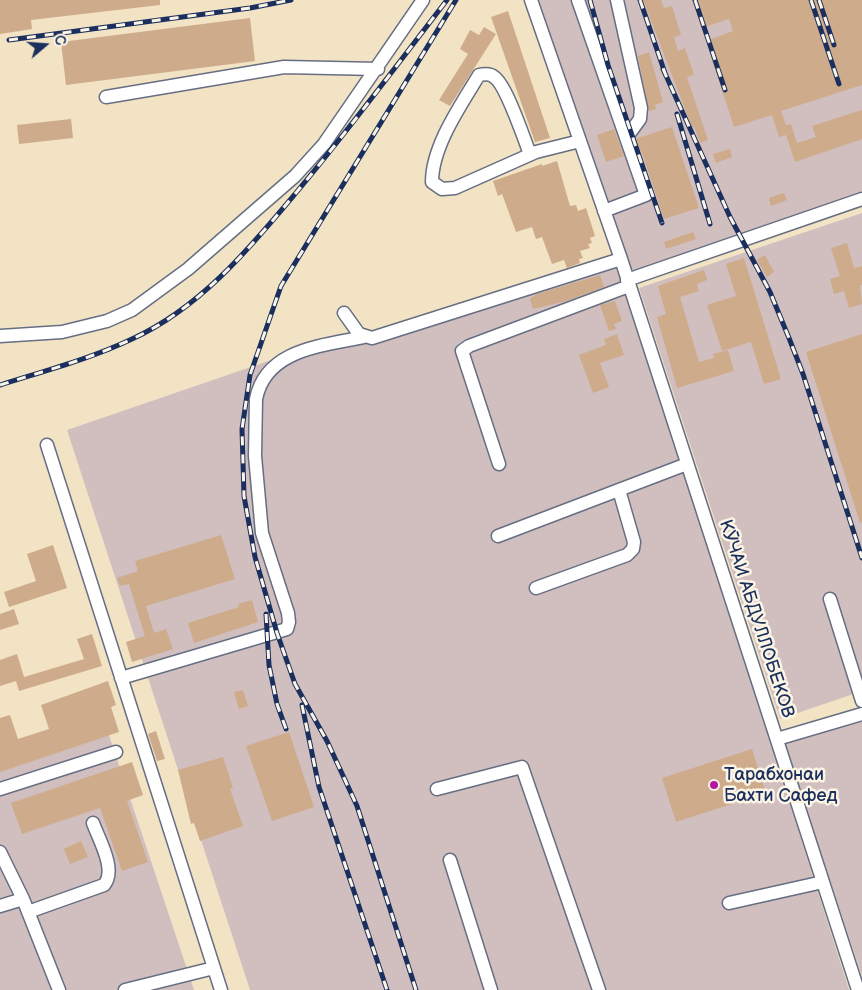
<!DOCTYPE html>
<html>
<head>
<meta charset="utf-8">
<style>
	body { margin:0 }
	#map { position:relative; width:862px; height:990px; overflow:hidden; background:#f2e3c5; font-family:"Balsamiq Sans",sans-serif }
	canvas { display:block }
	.north { position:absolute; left:20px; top:20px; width:50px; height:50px; -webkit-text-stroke:4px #fcf5e5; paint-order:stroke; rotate:72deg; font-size:14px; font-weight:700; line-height:20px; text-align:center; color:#1b2f5e }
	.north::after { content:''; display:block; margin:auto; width:18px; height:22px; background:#1b2f5e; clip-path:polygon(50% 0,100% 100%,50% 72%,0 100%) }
</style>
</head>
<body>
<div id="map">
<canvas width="862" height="990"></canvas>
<div class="north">С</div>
</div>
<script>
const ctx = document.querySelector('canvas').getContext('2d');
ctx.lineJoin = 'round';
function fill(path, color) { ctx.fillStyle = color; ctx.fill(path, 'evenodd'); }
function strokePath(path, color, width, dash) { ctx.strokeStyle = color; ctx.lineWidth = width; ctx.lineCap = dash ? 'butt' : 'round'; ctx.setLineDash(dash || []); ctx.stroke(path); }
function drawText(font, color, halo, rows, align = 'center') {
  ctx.font = font + ' "Balsamiq Sans",sans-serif'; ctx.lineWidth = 5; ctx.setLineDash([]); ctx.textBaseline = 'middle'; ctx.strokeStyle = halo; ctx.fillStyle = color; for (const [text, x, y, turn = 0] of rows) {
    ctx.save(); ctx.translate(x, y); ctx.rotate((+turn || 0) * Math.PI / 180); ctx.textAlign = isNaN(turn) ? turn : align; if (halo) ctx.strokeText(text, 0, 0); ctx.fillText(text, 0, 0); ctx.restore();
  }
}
const industrial = new Path2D(`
	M538,0H862V192L628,273Z
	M862,213V691L780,719L639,288Z
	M618,261L849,990H250L67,430L315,345L361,343Z
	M862,709V976L783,738Z
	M103,717L194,990H0V753Z`);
const building = new Path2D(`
	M0,0H160V5L31,20L32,29L0,34Z
	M643,0H661L664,8L672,6L681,35L674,37L678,51L685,48L694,75L687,77L708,140L700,143L694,126L692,127Z
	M692,0H862V85L781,111L786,125L791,124L797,143L816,137L812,126L862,110V139L795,162L786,135L779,137L772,115L734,127L706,41L733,31L729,19L702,28Z
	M508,11L550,138L535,142L491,17Z
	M250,18L255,61L66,85L61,42Z
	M484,27L496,34L450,106L439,100L468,54L460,49L470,30L479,35Z
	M649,52L663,102L655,105L656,109L649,111L638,56Z
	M71,119L73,138L19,144L17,125Z
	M672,127L699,208L664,219L641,150L639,151L635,139Z
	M614,129L624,156L606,162L597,135Z
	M730,149L732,157L716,163L713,154Z
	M557,161L570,206L576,205L578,211L586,208L595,236L590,238L592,243L588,244L590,248L580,251L583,258L579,259L580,263L567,268L564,260L552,264L542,237L536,239L532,227L516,232L502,194L498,196L493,181L542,164V166Z
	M784,193L787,200L771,206L769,198Z
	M693,232L696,239L666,249L664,242Z
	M847,243L854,268L862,266V285L860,286L862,304L849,308L844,291L834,294L830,279L840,276L831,248Z
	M765,255L774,272L767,277L757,260Z
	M744,258L781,379L764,384L751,342L722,351L707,305L736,296L726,264Z
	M704,270L707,280L697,284L699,291L680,297L699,362L714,358L713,354L728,350L734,371L677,388L657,317L666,314L658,286Z
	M600,275L604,287L566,301L533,309L530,299L537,294Z
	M615,301L622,321L614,324L616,329L609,331L600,305Z
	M617,334L624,355L600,363L609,387L593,393L579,355L606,345L604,339Z
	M862,334V522L860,523L806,352Z
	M221,535L235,579L146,606L154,633L166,629L173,649L132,662L126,642L145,636L129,584L120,586L117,578L138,571L135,561Z
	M53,545L67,588L9,607L4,592L36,581L27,554Z
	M252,600L258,622L194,643L188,623L239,607L238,604Z
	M14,609L19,624L0,630V614Z
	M92,634L102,666L19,691L16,681L0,686V660L17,654L24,677L84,659L77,639Z
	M108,681L116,705L111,707L119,732L0,772V718L10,715L18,739L49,729L41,705Z
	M243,690L248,706L239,709L234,692Z
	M156,731L165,759L157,761L148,734Z
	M289,732L314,807L272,821L246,746Z
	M752,749L766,793L676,822L662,778Z
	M223,757L233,788L230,789L243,826L200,841L194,823L191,824L178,770Z
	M132,762L143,795L127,801L148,862L122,871L100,808L22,834L11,803Z
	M81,841L88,857L70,864L64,849Z`);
const minor = new Path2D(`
	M531,0L621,259L858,990
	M578,0L646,195L604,211
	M617,0L641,108L640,119L626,138
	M106,97L284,67L378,69
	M530,154C524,139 506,84 494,77C490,73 484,74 479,75C461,105 432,146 432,182L442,189L455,188L536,152L580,141
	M627,280L862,199
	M344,313L359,334L372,338L621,259
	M0,336L62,332L107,321L132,310L188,269L295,176L324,144L423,0
	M47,445L221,990
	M499,464L462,351L469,346L629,286
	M498,536L687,464
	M536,588L627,555L633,549L634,542L619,490
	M830,599L862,701
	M121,678L287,629L289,622L288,613L262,533L255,456L256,399C266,349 322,346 364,337
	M777,739L862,714
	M0,789L116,752
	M437,789L522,767L599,990
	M0,852L23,899L59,990
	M450,860L491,990
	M729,903L823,882
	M0,906L23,899
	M28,912L104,885C117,870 99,840 93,823
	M125,990L214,968`);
const rail = new Path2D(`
	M590,0L608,65L662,223
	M640,0L666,76
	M695,0L725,90
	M811,0L839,84
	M819,0L834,45
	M9,40L250,8L291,0
	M663,69L730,217L770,292L789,338L803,374L862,558
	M677,114L710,224
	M0,385C44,371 90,359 132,339C200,308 249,249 295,194C348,131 397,65 447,0
	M266,614L269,665L277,704L286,729
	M302,705L319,787L387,990
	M416,990L357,806L327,741L295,684L277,633L255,557L244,496L242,429L250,375L281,286L456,0`);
const markers = [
	[714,785,5,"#b5179e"]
];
const streetNames = [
	["КӮЧАИ АБДУЛЛОБЕКОВ",756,619,72]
];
const poiNames = [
	["Тарабхонаи",724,775],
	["Бахти Сафед",724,796]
];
fill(industrial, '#d1bfbf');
fill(building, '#ceab8a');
strokePath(minor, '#666e82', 15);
strokePath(minor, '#fff', 12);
strokePath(rail, '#1b2f5e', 5);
strokePath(rail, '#fcf5e5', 3, [9]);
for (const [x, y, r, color] of markers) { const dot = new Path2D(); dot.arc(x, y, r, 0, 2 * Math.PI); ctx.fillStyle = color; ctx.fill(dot); strokePath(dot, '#fcf5e5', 2); }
drawText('18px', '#1b2f5e', '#fcf5e5', streetNames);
drawText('18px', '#1b2f5e', '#fcf5e5', poiNames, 'left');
</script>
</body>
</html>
